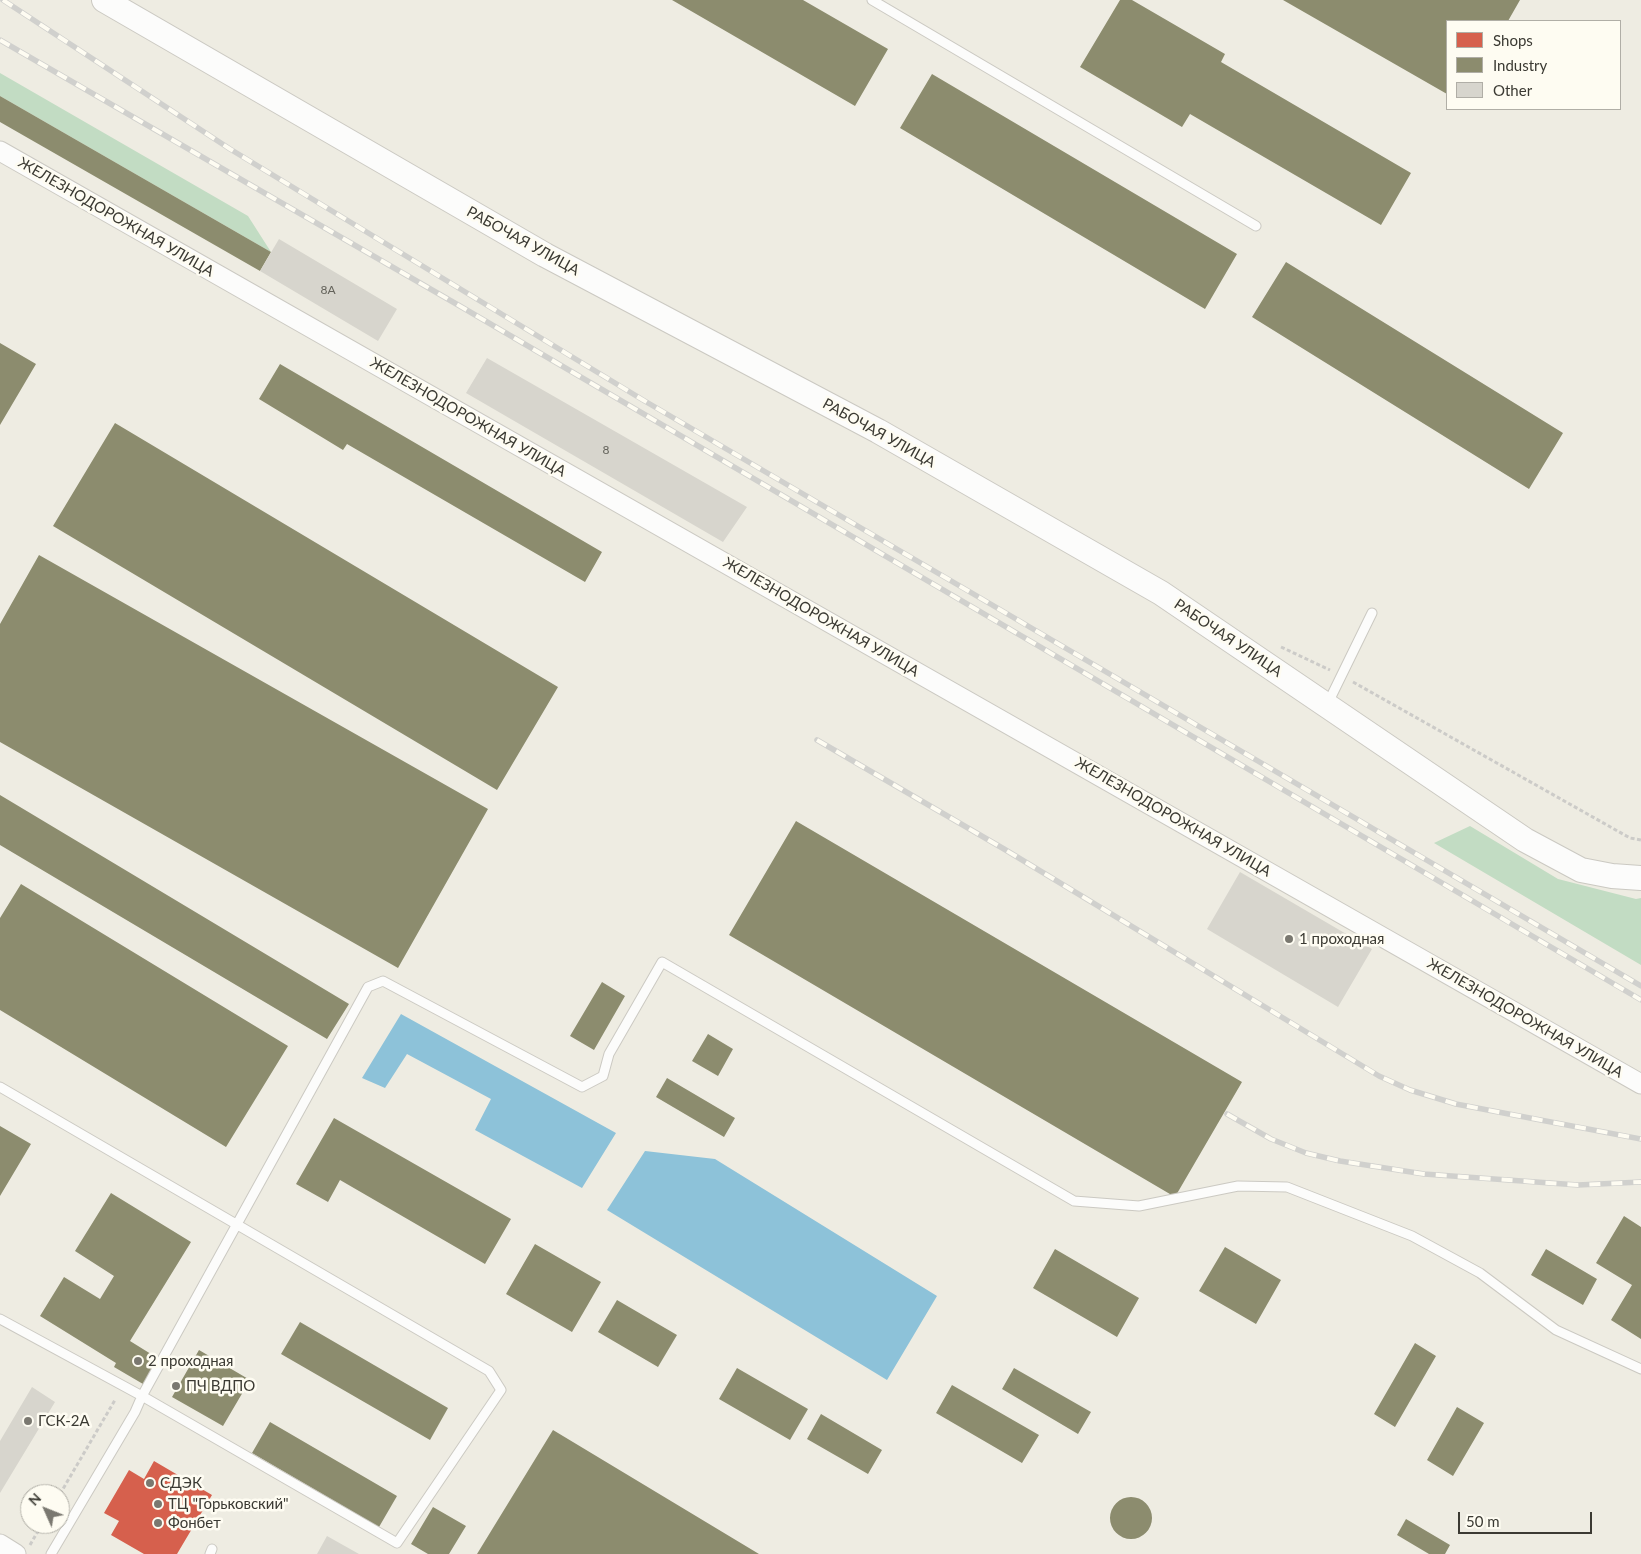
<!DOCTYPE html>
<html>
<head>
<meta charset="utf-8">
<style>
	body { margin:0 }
	#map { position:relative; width:1641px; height:1554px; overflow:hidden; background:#eeece2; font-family:Lato,sans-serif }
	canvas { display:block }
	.legend { position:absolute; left:1446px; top:20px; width:175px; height:90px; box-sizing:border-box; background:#fefcf2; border:1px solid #b0aea6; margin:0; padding:6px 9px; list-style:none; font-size:15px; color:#3b3a33 }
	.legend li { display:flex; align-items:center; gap:10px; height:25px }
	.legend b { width:25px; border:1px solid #b0aea6 }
	.north { position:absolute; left:20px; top:1484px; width:50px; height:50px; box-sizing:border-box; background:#fefcf2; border:1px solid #b0aea6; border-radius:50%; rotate:314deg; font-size:14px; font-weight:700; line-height:20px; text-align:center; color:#3b3a33 }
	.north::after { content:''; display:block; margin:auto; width:18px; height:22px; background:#7a7870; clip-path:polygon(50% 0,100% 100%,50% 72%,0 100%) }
	.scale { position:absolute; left:1458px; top:1512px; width:134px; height:22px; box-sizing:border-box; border:2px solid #3b3a33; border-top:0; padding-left:6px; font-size:15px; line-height:18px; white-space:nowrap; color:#3b3a33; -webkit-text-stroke:4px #fefcf2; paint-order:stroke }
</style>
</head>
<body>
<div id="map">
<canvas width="1641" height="1554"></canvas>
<ul class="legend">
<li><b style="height:14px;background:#d6604d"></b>Shops</li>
<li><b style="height:14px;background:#8c8c6e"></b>Industry</li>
<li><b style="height:14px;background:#d7d5cd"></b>Other</li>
</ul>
<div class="north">N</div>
<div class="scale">50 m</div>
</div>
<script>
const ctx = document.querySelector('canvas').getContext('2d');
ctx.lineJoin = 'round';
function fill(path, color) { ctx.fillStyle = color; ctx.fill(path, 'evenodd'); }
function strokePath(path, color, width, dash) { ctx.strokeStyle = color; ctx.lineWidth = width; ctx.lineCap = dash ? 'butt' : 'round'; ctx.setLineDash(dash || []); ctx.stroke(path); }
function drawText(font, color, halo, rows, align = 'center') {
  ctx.font = font + ' Lato,sans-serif'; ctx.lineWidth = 5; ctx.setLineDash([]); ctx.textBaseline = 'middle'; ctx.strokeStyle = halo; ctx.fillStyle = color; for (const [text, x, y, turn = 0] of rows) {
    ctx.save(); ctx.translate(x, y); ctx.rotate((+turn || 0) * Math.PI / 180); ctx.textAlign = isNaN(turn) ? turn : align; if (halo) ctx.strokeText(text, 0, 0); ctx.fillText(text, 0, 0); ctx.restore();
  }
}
const green = new Path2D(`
	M0,73L248,216L271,252L0,96Z
	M1470,826L1558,879L1636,899L1641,898V965L1434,843Z`);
const water = new Path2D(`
	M401,1014L616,1133L582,1188L475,1130L491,1099L407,1054L385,1088L362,1078Z
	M645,1151L715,1159L937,1296L887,1380L607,1210Z`);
const shops = new Path2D(`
	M154,1461L212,1495L177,1554H144L111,1535L119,1521L104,1513L129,1470L144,1479Z`);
const industry = new Path2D(`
	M672,0H803L888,49L855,106Z
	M1120,0H1132L1225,54L1221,62L1411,173L1381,225L1190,114L1182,127L1080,67Z
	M1283,0H1520L1508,21H1447V94Z
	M932,74L1237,254L1205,309L900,128Z
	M0,96L271,252L260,271L0,122Z
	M1286,262L1563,433L1529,489L1252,317Z
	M0,343L36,364L0,425Z
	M280,364L602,552L585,582L347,444L343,450L259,399Z
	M115,423L558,687L497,790L53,526Z
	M39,555L488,809L398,968L0,742V624Z
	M0,795L349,1004L327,1039L0,845Z
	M796,821L1242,1082L1175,1197L729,935Z
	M21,884L288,1046L226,1147L0,1010V918Z
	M602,982L625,996L594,1050L570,1036Z
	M708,1034L733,1049L718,1076L692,1061Z
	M667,1078L735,1118L724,1137L656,1097Z
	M334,1118L511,1219L485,1264L340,1180L328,1202L296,1184Z
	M0,1126L31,1144L0,1196Z
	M111,1193L191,1242L130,1341L159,1359L143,1384L114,1367L116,1363L40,1316L64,1277L100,1299L114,1276L75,1251Z
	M1624,1216L1641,1227V1339L1611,1320L1632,1285L1596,1263Z
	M535,1244L601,1282L572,1332L506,1294Z
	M1225,1247L1281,1280L1256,1324L1199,1291Z
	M1055,1249L1139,1298L1117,1337L1033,1288Z
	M1546,1249L1597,1279L1583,1305L1531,1275Z
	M617,1300L677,1335L658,1367L598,1332Z
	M300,1322L448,1408L430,1440L281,1354Z
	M1415,1343L1436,1356L1395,1427L1374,1414Z
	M199,1350L250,1380L223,1426L172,1397Z
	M737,1368L808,1409L790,1440L719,1399Z
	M1014,1368L1091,1412L1078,1434L1002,1389Z
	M952,1385L1039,1435L1022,1463L936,1413Z
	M1457,1407L1484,1423L1453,1476L1427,1460Z
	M821,1414L882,1450L868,1474L807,1439Z
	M270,1422L397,1496L379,1527L252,1453Z
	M553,1430L759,1554H477Z
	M1110 1518a21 21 0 1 1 42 0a21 21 0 1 1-42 0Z
	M433,1507L466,1526L449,1554H428L411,1544Z
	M1406,1519L1450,1545L1445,1554H1429L1397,1535Z`);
const building = new Path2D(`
	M279,239L397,309L378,341L260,271Z
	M487,358L747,507L723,542L466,393Z
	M1240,872L1372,949L1338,1007L1207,929Z
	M32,1387L55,1402L0,1493V1441Z
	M327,1536L359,1554H317Z`);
const path = new Path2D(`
	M1281,647L1330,670
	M1353,682L1630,838L1641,840
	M60,1494L115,1400
	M30,1545L42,1524`);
const service = new Path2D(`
	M872,0L1256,226
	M1327,705L1372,613
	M0,1087L489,1371L501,1390L397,1543L142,1396L0,1319
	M51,1554L135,1412L142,1396L368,987L383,981L582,1087L603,1076L609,1054L662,962L1074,1201L1139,1206L1238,1186L1287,1187L1412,1236L1480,1273L1556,1330L1641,1369
	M210,1554L212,1549`);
const minor = new Path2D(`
	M0,151L1641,1084
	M0,1544L16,1554`);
const tertiary = new Path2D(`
	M104,0L545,255L878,431L1161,593L1525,840L1581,870L1612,876L1641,878`);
const rail = new Path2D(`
	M3,0L230,149L643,400L1641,986
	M0,40L465,309L1641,1000
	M817,740L1004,849L1379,1076L1410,1090L1456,1104L1641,1139
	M1227,1114L1271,1139L1306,1153L1340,1161L1424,1174L1578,1185L1641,1182`);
const markers = [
	[1289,939,5,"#7a7870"],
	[138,1361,5,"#7a7870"],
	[176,1386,5,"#7a7870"],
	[28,1421,5,"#7a7870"],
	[150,1483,5,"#7a7870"],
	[158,1504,5,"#7a7870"],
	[158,1523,5,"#7a7870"]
];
const numberNames = [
	["8А",328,290],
	["8",606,450]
];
const streetNames = [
	["ЖЕЛЕЗНОДОРОЖНАЯ УЛИЦА",116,217,30],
	["РАБОЧАЯ УЛИЦА",523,241,29],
	["ЖЕЛЕЗНОДОРОЖНАЯ УЛИЦА",468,417,30],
	["РАБОЧАЯ УЛИЦА",879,433,29],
	["ЖЕЛЕЗНОДОРОЖНАЯ УЛИЦА",821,617,30],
	["РАБОЧАЯ УЛИЦА",1228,638,34],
	["ЖЕЛЕЗНОДОРОЖНАЯ УЛИЦА",1173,817,30],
	["ЖЕЛЕЗНОДОРОЖНАЯ УЛИЦА",1525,1018,30]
];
const poiNames = [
	["1 проходная",1299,939],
	["2 проходная",148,1361],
	["ПЧ ВДПО",186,1386],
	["ГСК-2А",38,1421],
	["СДЭК",160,1483],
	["ТЦ \"Горьковский\"",168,1504],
	["Фонбет",168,1523]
];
fill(green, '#c2dcc3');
fill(water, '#8dc2d9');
fill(shops, '#d6604d');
fill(industry, '#8c8c6e');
fill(building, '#d7d5cd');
strokePath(service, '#cbc9c2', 11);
strokePath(minor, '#cbc9c2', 21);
strokePath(tertiary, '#cbc9c2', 26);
strokePath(path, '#cccbc8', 3, [4, 2.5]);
strokePath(service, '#fcfcfb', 9);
strokePath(minor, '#fcfcfb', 19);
strokePath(tertiary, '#fcfcfb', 24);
strokePath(rail, '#d0d0cd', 5.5);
strokePath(rail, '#fefcf2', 4, [11]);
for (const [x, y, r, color] of markers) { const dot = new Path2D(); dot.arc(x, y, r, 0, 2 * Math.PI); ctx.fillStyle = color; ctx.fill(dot); strokePath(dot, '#fefcf2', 2); }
drawText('12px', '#63625a', null, numberNames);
drawText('15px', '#3b3a33', '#fefcf2', streetNames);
drawText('15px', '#3b3a33', '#fefcf2', poiNames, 'left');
</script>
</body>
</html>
